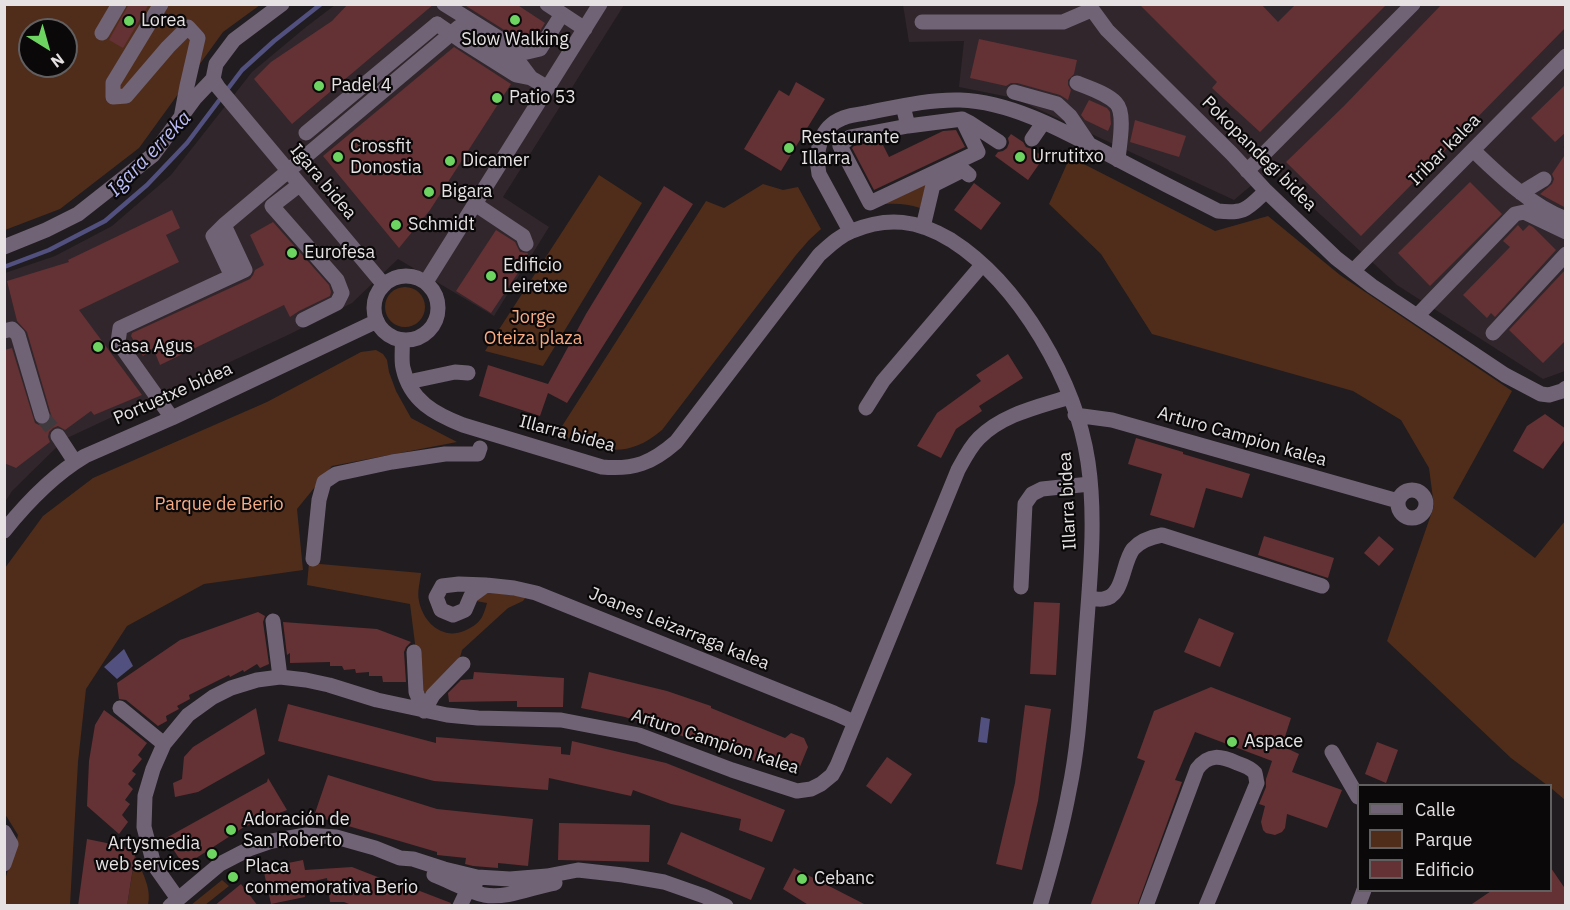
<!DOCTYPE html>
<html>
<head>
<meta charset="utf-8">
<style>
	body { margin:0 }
	#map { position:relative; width:1570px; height:910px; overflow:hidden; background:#211c1f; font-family:"IBM Plex Sans",sans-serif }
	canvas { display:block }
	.frame { position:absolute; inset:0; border:6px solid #e6e2e4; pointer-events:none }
	.legend { position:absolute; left:1357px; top:784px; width:195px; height:108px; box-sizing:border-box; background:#0a0809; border:2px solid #625f61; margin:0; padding:8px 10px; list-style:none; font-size:18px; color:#e6e2e4 }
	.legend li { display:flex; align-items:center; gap:12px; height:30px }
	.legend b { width:30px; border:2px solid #625f61 }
	.north { position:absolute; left:18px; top:18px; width:60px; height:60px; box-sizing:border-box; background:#0a0809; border:2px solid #625f61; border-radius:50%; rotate:143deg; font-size:16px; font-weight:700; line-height:24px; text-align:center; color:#e6e2e4 }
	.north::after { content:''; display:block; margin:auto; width:21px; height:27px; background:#6dd361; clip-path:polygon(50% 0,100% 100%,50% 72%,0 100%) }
</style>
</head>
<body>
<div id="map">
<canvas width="1570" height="910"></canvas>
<div class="frame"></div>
<ul class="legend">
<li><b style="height:8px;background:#706376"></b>Calle</li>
<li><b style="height:16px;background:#4f2d1a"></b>Parque</li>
<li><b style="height:16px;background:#643135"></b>Edificio</li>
</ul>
<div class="north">N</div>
</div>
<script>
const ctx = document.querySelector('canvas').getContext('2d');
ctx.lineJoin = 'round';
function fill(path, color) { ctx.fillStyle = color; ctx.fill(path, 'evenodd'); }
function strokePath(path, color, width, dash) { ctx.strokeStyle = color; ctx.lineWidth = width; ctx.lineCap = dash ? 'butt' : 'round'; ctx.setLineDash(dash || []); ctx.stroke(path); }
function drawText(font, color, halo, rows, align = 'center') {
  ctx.font = font + ' "IBM Plex Sans",sans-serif'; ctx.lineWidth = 4.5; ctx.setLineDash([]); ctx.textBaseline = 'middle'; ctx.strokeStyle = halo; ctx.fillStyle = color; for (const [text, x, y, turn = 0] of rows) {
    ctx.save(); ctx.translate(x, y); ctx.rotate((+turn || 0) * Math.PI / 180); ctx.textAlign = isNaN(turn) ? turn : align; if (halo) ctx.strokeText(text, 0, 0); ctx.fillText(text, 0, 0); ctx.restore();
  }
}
const built = new Path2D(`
	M335,5H624L503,197L549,227L494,316L398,259L352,303L290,334L65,439L12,491L5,502V273L55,256L112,226L171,175L252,72L306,27Z
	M903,5H1565L1566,145L1563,147L1566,148L1565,371L1543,379L1397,285L1271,169L1234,200L1014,98L959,87L964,41L909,42Z`);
const green = new Path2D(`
	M5,5H260L223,32L139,148L60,209L5,230ZM30,30H66V66H30Z
	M1070,157L1215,231L1268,216L1340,275L1512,391L1453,498L1535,558L1565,521V800L1551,788L1550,786L1547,785L1511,758L1387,641L1434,506L1429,468L1401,420L1353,391L1152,334L1101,254L1049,204Z
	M599,175L642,203L543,366L485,351Z
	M927,181L920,208C905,203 892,203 877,205Z
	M763,184L783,190L798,187L821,229L809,240L796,255L662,430C624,462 599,449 557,434L706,201L724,208Z
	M385 307a20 20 0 1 1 40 0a20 20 0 1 1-40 0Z
	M376,350L383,354L387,360L389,372L396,391L411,418L457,442L332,466L297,509L303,570L204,584L127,626L86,689L78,762L70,905H5V880L18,835L5,814V568L43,516L93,478L267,402L361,352Z
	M309,563L421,573C420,582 417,592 419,601C423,622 442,640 464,631C471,628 478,624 482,617C484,613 486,607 487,603L476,601L488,592L526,597L523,601L508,608L462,650C458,670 441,681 426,693L421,691L410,604L307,585Z
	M135,856C142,872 152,888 148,905L127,906Z
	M222,880L229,886L205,905H191Z`);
const water = new Path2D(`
	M124,649L133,666L117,679L104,667Z
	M981,717L990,719L987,743L978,742Z`);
const stream = new Path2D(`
	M4,267L49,250L105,221L147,185L187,143L242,70L274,41L321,4`);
const building = new Path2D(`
	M129,4H149L123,48L109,40Z
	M348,4H434L292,124L254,79L271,62L332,21Z
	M463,4H516L545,23L534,40L525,43Z
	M1139,4H1261L1278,22L1296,4H1387L1260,132L1212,88L1217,82Z
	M1442,4H1566V27L1361,236L1286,162L1344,106Z
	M979,39L1077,60L1074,74L1068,80V85L1071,90L1068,100L1060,95L1017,83H1011L1006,86L970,78Z
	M454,47L511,84L430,210L399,248L323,156Z
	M796,82L825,99L781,171L744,149L779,90L789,96Z
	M1566,84V132L1555,142L1531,118Z
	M1089,100L1107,108L1110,112L1111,124L1108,131L1085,120L1081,115Z
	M1135,120L1186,136L1179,157L1130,142Z
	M956,130L965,147L874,190L852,148L854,146L881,141L889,157L943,131Z
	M1011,134L1023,142L1026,147L1032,149L1044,157L1028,180L995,156L998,152L1003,151L1007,148L1009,143L1008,138Z
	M1566,153V208L1540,194L1552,184L1554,179L1552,174Z
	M1470,182L1502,214L1430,286L1398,253Z
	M974,183L1001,203L981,230L954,210Z
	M664,186L693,204L567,403L548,393L540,416L479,396L488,365L548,384L586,314Z
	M172,210L180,228L166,235L179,262L79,310L142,395L94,415L91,411L65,430L58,426L53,428L49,432L48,437L50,442L16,468L4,463V350L12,348L35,423L39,425H44L49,422L52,418L27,332L17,321L7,281L69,262L68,260Z
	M273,222L329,285L331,292L330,296L299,311L290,317L284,305L160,365L153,348L143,356L131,336L132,333L250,279L253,275L255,270L264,265L250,235Z
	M1518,225L1523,231L1529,225L1533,227L1556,250L1495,317L1491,313L1487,318L1463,295L1510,247L1503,241Z
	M496,230L515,242L520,252L528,253L526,261L491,313L456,291Z
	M1566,269V340L1543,363L1509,330Z
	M1008,354L1023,378L979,406L982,411L956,429L941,458L917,446L937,413L981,381L976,375Z
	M1545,414L1566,429V438L1543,469L1513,451L1527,426Z
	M1136,438L1183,452V454L1250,474L1242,498L1206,488L1194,528L1150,515L1162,474L1128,464Z
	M1264,536L1334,558L1328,578L1258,555Z
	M1379,536L1394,549L1379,566L1364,553Z
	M1034,602L1060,603L1056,675L1030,674Z
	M258,612L265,616L263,622L269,664L260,668L257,664L244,672L243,670L230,677L229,675L189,695L190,699L177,706L179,709L166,716L167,721L158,726L126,700L119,699L117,683L180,640Z
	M1199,618L1234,633L1220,667L1184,652Z
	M283,622L377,629L411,642L406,647L404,652L406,682H383L382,676H369V672L356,673L355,669L344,670L342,666H330V662L290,663V653L287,655Z
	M474,672L564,678L563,707H517V701L449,702L448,693L461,680L473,679Z
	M589,672L667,691L711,706V708L785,738L791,733L804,738L808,747L799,769L775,759L771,767L698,739L697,741L625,717L581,708Z
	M1211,687L1291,718L1282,746L1299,754L1292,772L1342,790L1327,828L1287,814L1285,828L1282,832L1275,835L1266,833L1263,830L1261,822L1265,806L1259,804L1266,787V779L1272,761L1195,732L1175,780L1182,782L1137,906H1090L1145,761L1137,758L1154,711Z
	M288,704L436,743V737L561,747V754L570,755L572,741L666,763L785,810L772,842L739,830L741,819L671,804L633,790L631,796L549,778L548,790L434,781L278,741Z
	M1025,705L1051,709L1038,801L1022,870L996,864L1015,783Z
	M256,708L265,754L198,792L175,797L173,783L182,779L184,757L193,747Z
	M104,710L123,724L122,723L147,743L138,755L142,759L132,771L136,774L128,784L133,789L125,800L130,804L122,815L128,822L119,834L87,806L89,761L95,725Z
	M1377,742L1398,750L1386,783L1365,774Z
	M887,757L912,774L891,804L866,786Z
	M328,775L437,809L533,819L528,866L498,863V868L473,866L465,864L466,858L437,855V852L314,816Z
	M268,778L287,810L244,827L184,866L166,838L267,782Z
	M559,823L650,825L649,862L558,860Z
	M681,832L765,868L751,900L667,864Z
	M87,839L136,849L127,906H78Z
	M303,860L305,870L352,867L393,883L394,881L451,903L450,906H354L344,902H330L327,878L302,884L305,897L271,904L263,868Z
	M794,868L868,906H810L783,889Z
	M1551,868L1566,890V906H1469L1491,891H1551Z
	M241,884L258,906H214Z`);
const minorTunnel = new Path2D(`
	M42,416L58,436`);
const minor = new Path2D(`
	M161,4L113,83V97L126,96L168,47L188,27L198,38L187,86L181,118
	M282,4L234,40L216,64L213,79L218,87L384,285
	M444,4L523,53L540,49L562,14
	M547,4L585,29
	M1088,4L1107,30L1232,154L1266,191L1336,258L1372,286L1505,375L1541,394L1549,395L1562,391L1566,388
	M922,22H1063L1091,10
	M102,33L119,4
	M462,41L516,75L531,78
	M1077,83C1089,88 1106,93 1116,103C1126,113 1119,146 1118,160
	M1014,92L1057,104L1070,116L1089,144
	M903,106L908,126L962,119L978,152L870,203L840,146L850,137L908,126
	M962,119L970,123L999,142
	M306,133L437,24
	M1032,139L1043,123
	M1473,150C1499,175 1531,206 1566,219
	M1247,171L1413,4
	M299,185L272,206L337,280L342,293L337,303L303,320
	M1521,193L1544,179
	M475,204L523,236L526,244
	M224,225L213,236L229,270
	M923,227L933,185L963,170L969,175
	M850,231L819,174C815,152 819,127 843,118C850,115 859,114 866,113C897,107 928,99 960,100C1015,102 1069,134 1117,159C1151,177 1184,194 1218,211C1245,214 1247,209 1266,191
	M4,247L46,230L78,214L153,155L195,98L213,79
	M1353,271L1566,56
	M374 308a32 32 0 1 1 64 0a32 32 0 1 1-64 0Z
	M426,282L600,4
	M1417,316L1515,214L1524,212L1566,232
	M4,331L12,329L18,335L42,416
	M1493,333L1566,254
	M402,340C403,349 401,360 403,368C410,401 435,414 463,425L602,467C634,470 652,463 676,442L819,255C829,246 839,236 852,231C888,216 918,220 951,240C1020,284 1076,382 1088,462C1097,523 1089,586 1085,647C1081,696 1079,744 1069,791C1062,829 1051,869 1040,906
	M408,382L455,372L468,373
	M866,408L883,381L982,265
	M1075,415L1112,420L1398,501
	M172,418L118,342L120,328L245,270L224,225L459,27L522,66L531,78L548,88
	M58,436L75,462
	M1398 504a14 14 0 1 1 28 0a14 14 0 1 1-28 0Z
	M4,531C28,501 53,475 85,456L172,418L377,321
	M313,559L319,500L324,482L336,474L392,462L445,454H478L480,448
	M486,585L471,596L465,610L453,615L441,610L436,597L442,586L459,584L486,585L514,588L536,593L834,713L854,722
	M1021,587L1025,504L1032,494L1042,489L1090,484
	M1089,598C1093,598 1098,600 1103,599C1124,597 1122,563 1133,549C1141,540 1151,537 1162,535L1322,586
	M273,621L280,677
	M414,652L416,692L424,711
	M120,708L164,744
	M424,711L433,695L463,664
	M1332,752L1358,797
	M4,832L11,844L4,864
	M434,875C450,881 467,891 484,895C508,899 532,887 555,883
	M178,899L154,865L144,827L145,796L153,769L164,744L188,715L213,697L231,688L257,680L280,677L306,680L329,685L377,700L447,715L478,718L561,720L639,735L732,770L797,791L811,789L821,784L832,775L837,766L958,470C964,459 970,447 979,438C1003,414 1038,407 1069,397
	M170,906L220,864L249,849L272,841L306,835L336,837L375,848L400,858L413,859L444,869L477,877L510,879L547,876L578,870L623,875L664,882L704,896L726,906
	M460,906L468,889L475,885
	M1146,906L1197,769C1209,753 1221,756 1237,763C1243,765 1251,768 1255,773C1256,776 1256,780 1257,783L1206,906
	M1358,906L1364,890`);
const minorBridge = new Path2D(`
	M437,24L462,41`);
const markers = [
	[515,20,6,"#6dd361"],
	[129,21,6,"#6dd361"],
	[319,86,6,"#6dd361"],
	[497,98,6,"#6dd361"],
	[789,148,6,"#6dd361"],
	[338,157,6,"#6dd361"],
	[1020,157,6,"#6dd361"],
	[450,161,6,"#6dd361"],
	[429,192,6,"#6dd361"],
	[396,225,6,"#6dd361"],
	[292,253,6,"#6dd361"],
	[491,276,6,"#6dd361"],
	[98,347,6,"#6dd361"],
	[1232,742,6,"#6dd361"],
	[231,830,6,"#6dd361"],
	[212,854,6,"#6dd361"],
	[233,877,6,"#6dd361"],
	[802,879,6,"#6dd361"]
];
const poiNames = [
	["Lorea",141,21],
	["Slow Walking",515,40,"center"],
	["Padel 4",331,86],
	["Patio 53",509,98],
	["Restaurante",801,138],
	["Illarra",801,159],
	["Crossfit",350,147],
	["Donostia",350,168],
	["Urrutitxo",1032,157],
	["Dicamer",462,161],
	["Bigara",441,192],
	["Schmidt",408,225],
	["Eurofesa",304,253],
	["Edificio",503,266],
	["Leiretxe",503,287],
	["Casa Agus",110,347],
	["Aspace",1244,742],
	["Adoración de",243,820],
	["San Roberto",243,841],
	["Artysmedia",200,844,"right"],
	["web services",200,865,"right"],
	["Placa",245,867],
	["conmemorativa Berio",245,888],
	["Cebanc",814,879]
];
const streetNames = [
	["Iribar kalea",1445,150,-45],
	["Pokopandegi bidea",1259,154,45],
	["Igara bidea",323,182,50],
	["Portuetxe bidea",173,394,-24],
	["Illarra bidea",567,434,15],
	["Arturo Campion kalea",1242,437,16],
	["Illarra bidea",1068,501,-93],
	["Joanes Leizarraga kalea",679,629,22],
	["Arturo Campion kalea",715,742,18]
];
const parkNames = [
	["Jorge",533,318],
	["Oteiza plaza",533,339],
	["Parque de Berio",219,505]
];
const waterNames = [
	["Igara erreka",150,154,-46]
];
fill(built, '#31262b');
fill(green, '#4f2d1a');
fill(water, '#51507e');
strokePath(stream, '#51507e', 4.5);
fill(building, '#643135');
strokePath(minorTunnel, '#3f3a3d', 15, [15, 8]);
strokePath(minor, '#706376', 15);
strokePath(minorBridge, '#706376', 15);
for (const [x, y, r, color] of markers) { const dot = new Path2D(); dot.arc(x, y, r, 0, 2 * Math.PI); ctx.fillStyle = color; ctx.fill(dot); strokePath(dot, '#0a0809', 2); }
drawText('18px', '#e6e2e4', '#0a0809', poiNames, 'left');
drawText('18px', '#e6e2e4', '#0a0809', streetNames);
drawText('18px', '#f8ac85', '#0a0809', parkNames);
drawText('italic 20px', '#bbbcf7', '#0a0809', waterNames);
</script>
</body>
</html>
